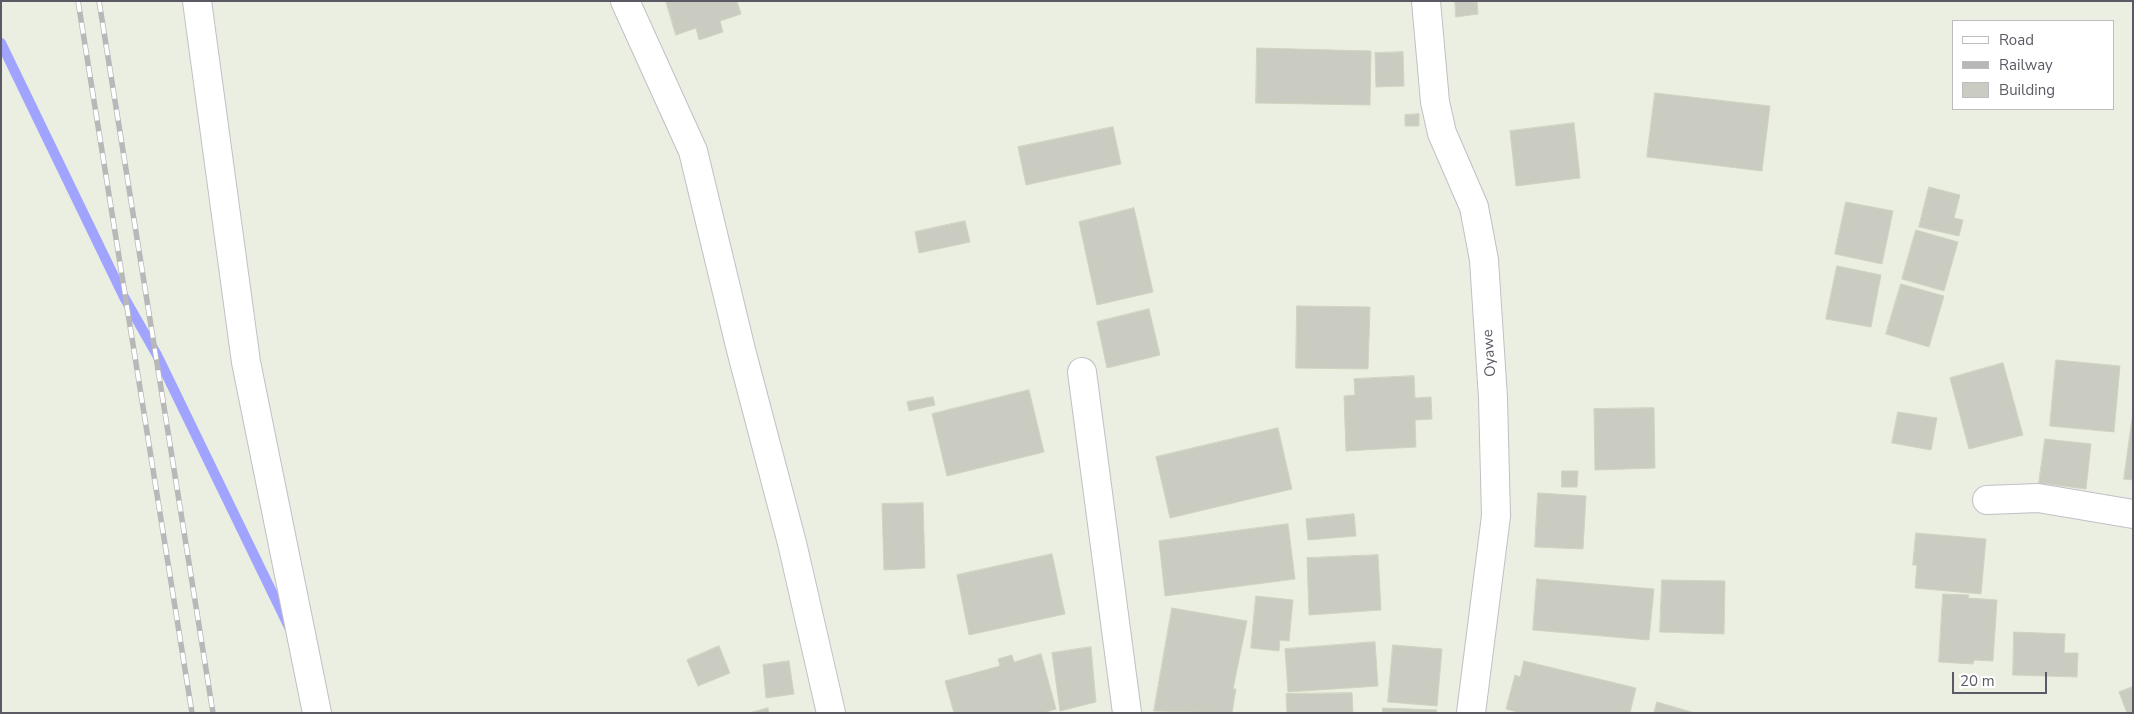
<!DOCTYPE html>
<html>
<head>
<meta charset="utf-8">
<style>
	body { margin:0 }
	#map { position:relative; width:2134px; height:714px; overflow:hidden; background:#ebefe2; font-family:"Nunito Sans",sans-serif }
	canvas { display:block }
	.frame { position:absolute; inset:0; border:2px solid #5b5a64; pointer-events:none }
	.legend { position:absolute; left:1952px; top:20px; width:162px; height:90px; box-sizing:border-box; background:#fff; border:1px solid #bdbdc1; margin:0; padding:6px 9px; list-style:none; font-size:15px; color:#5b5a64 }
	.legend li { display:flex; align-items:center; gap:10px; height:25px }
	.legend b { width:25px; border:1px solid #bdbdc1 }
	.scale { position:absolute; left:1952px; top:672px; width:95px; height:22px; box-sizing:border-box; border:2px solid #5b5a64; border-top:0; padding-left:6px; font-size:15px; line-height:18px; white-space:nowrap; color:#5b5a64; -webkit-text-stroke:4px #fff; paint-order:stroke }
</style>
</head>
<body>
<div id="map">
<canvas width="2134" height="714"></canvas>
<div class="frame"></div>
<ul class="legend">
<li><b style="height:6px;background:#fff"></b>Road</li>
<li><b style="height:6px;background:#b8b8b9"></b>Railway</li>
<li><b style="height:14px;background:#caccc1"></b>Building</li>
</ul>
<div class="scale">20 m</div>
</div>
<script>
const ctx = document.querySelector('canvas').getContext('2d');
ctx.lineJoin = 'round';
function strokePath(path, color, width, dash) { ctx.strokeStyle = color; ctx.lineWidth = width; ctx.lineCap = dash ? 'butt' : 'round'; ctx.setLineDash(dash || []); ctx.stroke(path); }
function fill(path, color) { ctx.fillStyle = color; ctx.fill(path, 'evenodd'); }
function drawText(font, color, halo, rows, align = 'center') {
  ctx.font = font + ' "Nunito Sans",sans-serif'; ctx.lineWidth = 5; ctx.setLineDash([]); ctx.textBaseline = 'middle'; ctx.strokeStyle = halo; ctx.fillStyle = color; for (const [text, x, y, turn = 0] of rows) {
    ctx.save(); ctx.translate(x, y); ctx.rotate((+turn || 0) * Math.PI / 180); ctx.textAlign = isNaN(turn) ? turn : align; if (halo) ctx.strokeText(text, 0, 0); ctx.fillText(text, 0, 0); ctx.restore();
  }
}
const stream = new Path2D(`
	M1,43L124,297L157,355L289,627`);
const building = new Path2D(`
	M666,1H737L741,14L720,21L723,32L699,40L696,28L676,35Z
	M1455,1H1477L1478,14L1456,17Z
	M1257,48L1371,51L1370,105L1256,103Z
	M1403,52L1404,86L1376,87L1375,53Z
	M1655,93L1770,106L1762,171L1647,157Z
	M1419,114V126H1405V115Z
	M1574,123L1580,178L1516,186L1510,131Z
	M1113,127L1121,164L1026,185L1018,147Z
	M1929,187L1960,195L1954,218L1963,220L1959,236L1919,227Z
	M1846,202L1893,211L1882,264L1835,254Z
	M1134,208L1153,292L1097,305L1079,222Z
	M965,221L970,242L919,253L915,232Z
	M1916,230L1958,242L1944,291L1902,279Z
	M1837,266L1881,275L1871,327L1826,319Z
	M1901,284L1944,296L1929,347L1886,334Z
	M1297,306L1370,307L1368,369L1296,368Z
	M1149,309L1160,355L1107,368L1097,322Z
	M2056,360L2120,366L2114,432L2050,426Z
	M2003,363L2023,435L1969,449L1950,378Z
	M1414,376L1415,398L1431,397L1432,419L1415,420L1416,447L1346,451L1344,396L1355,395L1354,379Z
	M1029,390L1044,452L947,476L932,414Z
	M933,397L935,405L909,411L907,402Z
	M1654,408L1655,468L1595,470L1594,409Z
	M1898,412L1937,418L1931,450L1892,443Z
	M2133,412V480L2124,479Z
	M1278,428L1292,489L1170,518L1156,457Z
	M2045,439L2091,444L2086,489L2039,483Z
	M1562,471H1578L1577,487H1562Z
	M1538,493L1586,496L1583,549L1535,547Z
	M923,503L925,568L884,570L882,504Z
	M1354,514L1356,536L1308,540L1306,519Z
	M1288,524L1295,579L1165,596L1159,541Z
	M1916,533L1986,539L1981,594L1915,588L1917,565H1913Z
	M1052,554L1065,614L969,635L957,575Z
	M1378,555L1381,610L1309,615L1307,558Z
	M1537,579L1654,589L1649,640L1533,630Z
	M1662,580L1725,581L1724,634L1660,632Z
	M1943,594L1969,595L1968,598L1997,600L1993,661L1974,660L1973,664L1939,662Z
	M1256,596L1293,600L1289,641L1280,640L1279,651L1251,648Z
	M1172,608L1247,621L1233,689H1236L1232,713L1154,711Z
	M2014,632L2065,634L2064,653H2078L2077,677L2013,675Z
	M1375,642L1378,686L1288,692L1285,649Z
	M1393,645L1442,649L1437,706L1388,702Z
	M719,646L730,673L698,686L687,660Z
	M1091,647L1096,702L1060,711L1052,653Z
	M1041,654L1056,709L1043,713H954L945,681L1000,666L998,659L1012,655L1014,662Z
	M789,661L794,694L766,698L763,665Z
	M1524,661L1636,688L1630,713H1521L1506,709L1515,675L1520,677Z
	M2133,687V713H2127L2119,692Z
	M1352,693L1353,713H1287L1286,694Z
	M1657,702L1695,713H1654Z
	M768,708L769,713H750Z
	M1383,708L1437,710L1436,713H1383Z`);
const street = new Path2D(`
	M197,1L246,362L317,713
	M625,1L693,151L741,350L792,543L831,713
	M1426,1L1435,102L1442,133L1474,207L1484,260L1493,398L1496,516L1471,713
	M1082,372L1127,713
	M1987,500L2038,498L2133,514`);
const rail = new Path2D(`
	M78,1L192,713
	M99,1L213,713`);
const streetNames = [
	["Oyawe",1490,353,-94]
];
strokePath(stream, '#a1a4ff', 10);
fill(building, '#caccc1');
strokePath(building, '#cfd4bf', 1);
strokePath(street, '#c0bfc7', 30);
strokePath(street, '#fff', 28);
strokePath(rail, '#b8b8b9', 5.5);
strokePath(rail, '#fff', 4, [11]);
drawText('15px', '#5b5a64', '#fff', streetNames);
</script>
</body>
</html>
